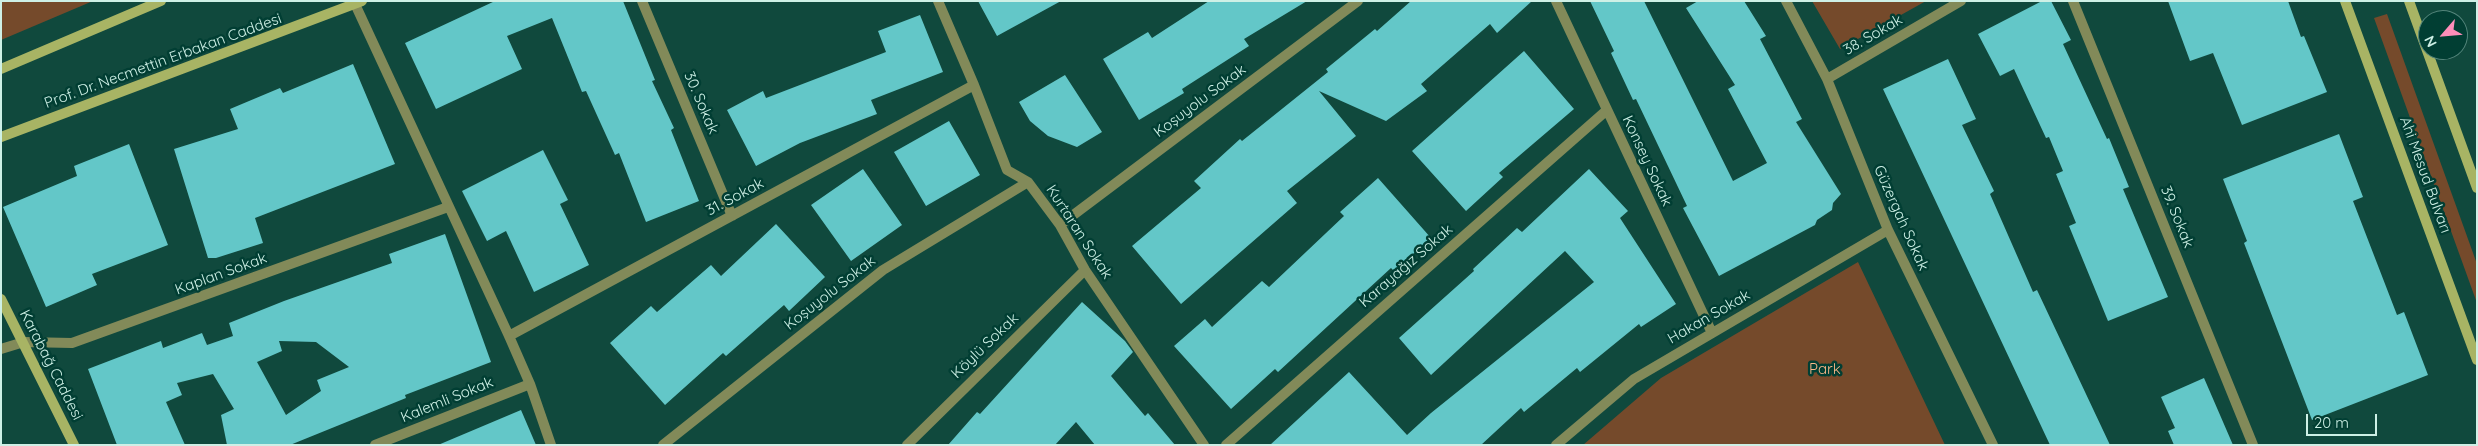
<!DOCTYPE html>
<html>
<head>
<meta charset="utf-8">
<style>
	body { margin:0 }
	#map { position:relative; width:2478px; height:446px; overflow:hidden; background:#10493d; font-family:Quicksand,sans-serif }
	canvas { display:block }
	.frame { position:absolute; inset:0; border:2px solid #cef0e6; pointer-events:none }
	.north { position:absolute; left:2418px; top:10px; width:50px; height:50px; box-sizing:border-box; background:#013e33; border:1px solid #53857b; border-radius:50%; rotate:243deg; font-size:14px; font-weight:700; line-height:20px; text-align:center; color:#cef0e6 }
	.north::after { content:''; display:block; margin:auto; width:18px; height:22px; background:#ff8eba; clip-path:polygon(50% 0,100% 100%,50% 72%,0 100%) }
	.scale { position:absolute; left:2306px; top:414px; width:71px; height:22px; box-sizing:border-box; border:2px solid #cef0e6; border-top:0; padding-left:6px; font-size:15px; line-height:18px; white-space:nowrap; color:#cef0e6; -webkit-text-stroke:4px #013e33; paint-order:stroke }
</style>
</head>
<body>
<div id="map">
<canvas width="2478" height="446"></canvas>
<div class="frame"></div>
<div class="north">N</div>
<div class="scale">20 m</div>
</div>
<script>
const ctx = document.querySelector('canvas').getContext('2d');
ctx.lineJoin = 'round';
function fill(path, color) { ctx.fillStyle = color; ctx.fill(path, 'evenodd'); }
function strokePath(path, color, width, dash) { ctx.strokeStyle = color; ctx.lineWidth = width; ctx.lineCap = dash ? 'butt' : 'round'; ctx.setLineDash(dash || []); ctx.stroke(path); }
function drawText(font, color, halo, rows, align = 'center') {
  ctx.font = font + ' Quicksand,sans-serif'; ctx.lineWidth = 5; ctx.setLineDash([]); ctx.textBaseline = 'middle'; ctx.strokeStyle = halo; ctx.fillStyle = color; for (const [text, x, y, turn = 0] of rows) {
    ctx.save(); ctx.translate(x, y); ctx.rotate((+turn || 0) * Math.PI / 180); ctx.textAlign = isNaN(turn) ? turn : align; if (halo) ctx.strokeText(text, 0, 0); ctx.fillText(text, 0, 0); ctx.restore();
  }
}
const green = new Path2D(`
	M1,1H93L1,40Z
	M1812,1H1926L1840,49Z
	M2387,14L2477,264V303L2374,18Z
	M1858,262L1945,445H1583L1661,378Z`);
const building = new Path2D(`
	M495,1H623L655,80L652,81L674,128L671,130L699,201L646,222L619,153L615,155L586,91L582,92L552,18L507,36L522,69L436,109L405,43Z
	M978,1H1061L997,36Z
	M1209,1H1307L1244,39L1249,46L1182,89L1184,93L1139,120L1103,59L1148,32L1152,38Z
	M1411,1H1532L1497,33L1490,24L1421,84L1427,91L1386,121L1319,91L1356,136L1287,191L1297,203L1181,304L1132,246L1201,188L1194,181L1240,139L1242,141L1328,72L1326,69L1375,29L1377,31Z
	M1590,1H1644L1733,181L1767,163L1728,89L1735,85L1686,8L1698,1H1744L1766,36L1760,39L1802,119L1796,122L1841,194L1833,203L1832,210L1817,220L1815,225L1719,276L1683,208L1687,206L1636,99L1633,100L1611,53L1614,51Z
	M2042,1H2051L2071,40L2063,44L2107,139L2109,138L2129,187L2123,189L2168,297L2108,321L2069,226L2076,223L2056,174L2063,171L2049,137L2046,138L2014,69L2000,76L1978,34Z
	M2168,1H2288L2301,37L2304,36L2327,92L2242,125L2213,53L2190,61Z
	M920,15L943,72L871,100L877,114L800,143L756,166L727,110L763,91L766,98L886,52L878,31Z
	M1524,51L1574,109L1499,173L1503,177L1466,211L1412,151Z
	M1948,59L1976,119L1962,125L1994,191L1990,194L2033,292L2037,290L2110,445H2050L1883,89Z
	M353,64L395,164L255,218L263,243L216,258H208L174,149L238,129L230,109L280,88L283,93Z
	M1065,75L1102,132L1077,147L1048,136L1030,121L1019,102Z
	M949,121L980,175L926,206L894,152Z
	M2339,134L2363,197L2353,201L2397,315L2404,312L2428,375L2312,420L2244,243L2247,241L2223,179Z
	M129,144L168,245L92,274L97,285L46,307L3,207L77,176L74,166Z
	M543,150L568,200L560,204L589,265L534,292L506,231L487,241L462,191Z
	M863,169L902,225L851,261L811,205Z
	M1589,169L1628,211L1620,218L1676,304L1641,327L1639,324L1580,372L1577,368L1524,412L1521,408L1481,445H1270L1349,372L1407,435L1431,413L1594,282L1565,251L1431,375L1399,338L1474,271L1473,269L1517,228L1522,232Z
	M1378,178L1431,238L1394,271L1391,268L1278,372L1275,369L1231,409L1174,346L1205,319L1212,327L1262,281L1269,287L1344,216L1340,212Z
	M776,224L825,277L789,311L784,305L726,356L723,353L665,405L610,343L651,306L657,312L711,265L721,276Z
	M445,234L491,362L405,395L406,398L290,445H227L221,415L234,409L213,374L177,383L182,395L166,402L185,445H117L88,369L161,341L163,348L202,333L207,345L233,336L229,323L284,301L392,263L389,254ZM279,341L316,342L349,367L317,380L321,391L286,415L257,362L282,351Z
	M1082,302L1125,341L1133,352L1111,376L1145,416L1148,413L1175,445H1095L1076,422L1055,445H948L977,412L980,414Z
	M2204,378L2233,445H2174L2168,431L2175,428L2161,397Z
	M521,410L536,445H438Z`);
const street = new Path2D(`
	M642,1L732,216
	M938,1L974,85L1007,170L1028,182L1060,225L1085,270L1204,445
	M1556,1L1712,333
	M1786,1L1827,79L1888,230L1993,445
	M2073,1L2253,445
	M355,4L509,336L530,384L551,445
	M1827,79L1961,1
	M1060,225L1358,1
	M509,336L974,85
	M1,349L24,342L72,343L448,207
	M375,445L530,384
	M663,445L883,270L1028,182
	M907,445L1085,270
	M1226,445L1607,110
	M1556,445L1634,379L1888,230`);
const secondary = new Path2D(`
	M2345,1L2477,360
	M2409,1L2477,188
	M1,69L161,1
	M1,137L362,1
	M1,299L74,445`);
const streetNames = [
	["38. Sokak",1873,35,-30],
	["Prof. Dr. Necmettin Erbakan Caddesi",163,61,-20],
	["Koşuyolu Sokak",1200,101,-37],
	["30. Sokak",701,103,67],
	["Konsey Sokak",1647,161,65],
	["Ahi Mesud Bulvarı",2425,175,70],
	["31. Sokak",735,197,-28],
	["39. Sokak",2177,217,68],
	["Güzergah Sokak",1901,218,66],
	["Kurtaran Sokak",1079,232,57],
	["Karayağız Sokak",1406,266,-41],
	["Kaplan Sokak",221,274,-20],
	["Koşuyolu Sokak",830,293,-38],
	["Hakan Sokak",1709,317,-30],
	["Köylü Sokak",985,346,-44],
	["Karabağ Caddesi",51,365,63],
	["Kalemli Sokak",447,400,-22]
];
const parkNames = [
	["Park",1825,369]
];
fill(green, '#754a2b');
fill(building, '#63c7c8');
strokePath(street, '#828a59', 10);
strokePath(secondary, '#a8b464', 10);
drawText('15px', '#cef0e6', '#013e33', streetNames);
drawText('15px', '#fbb889', '#013e33', parkNames);
</script>
</body>
</html>
